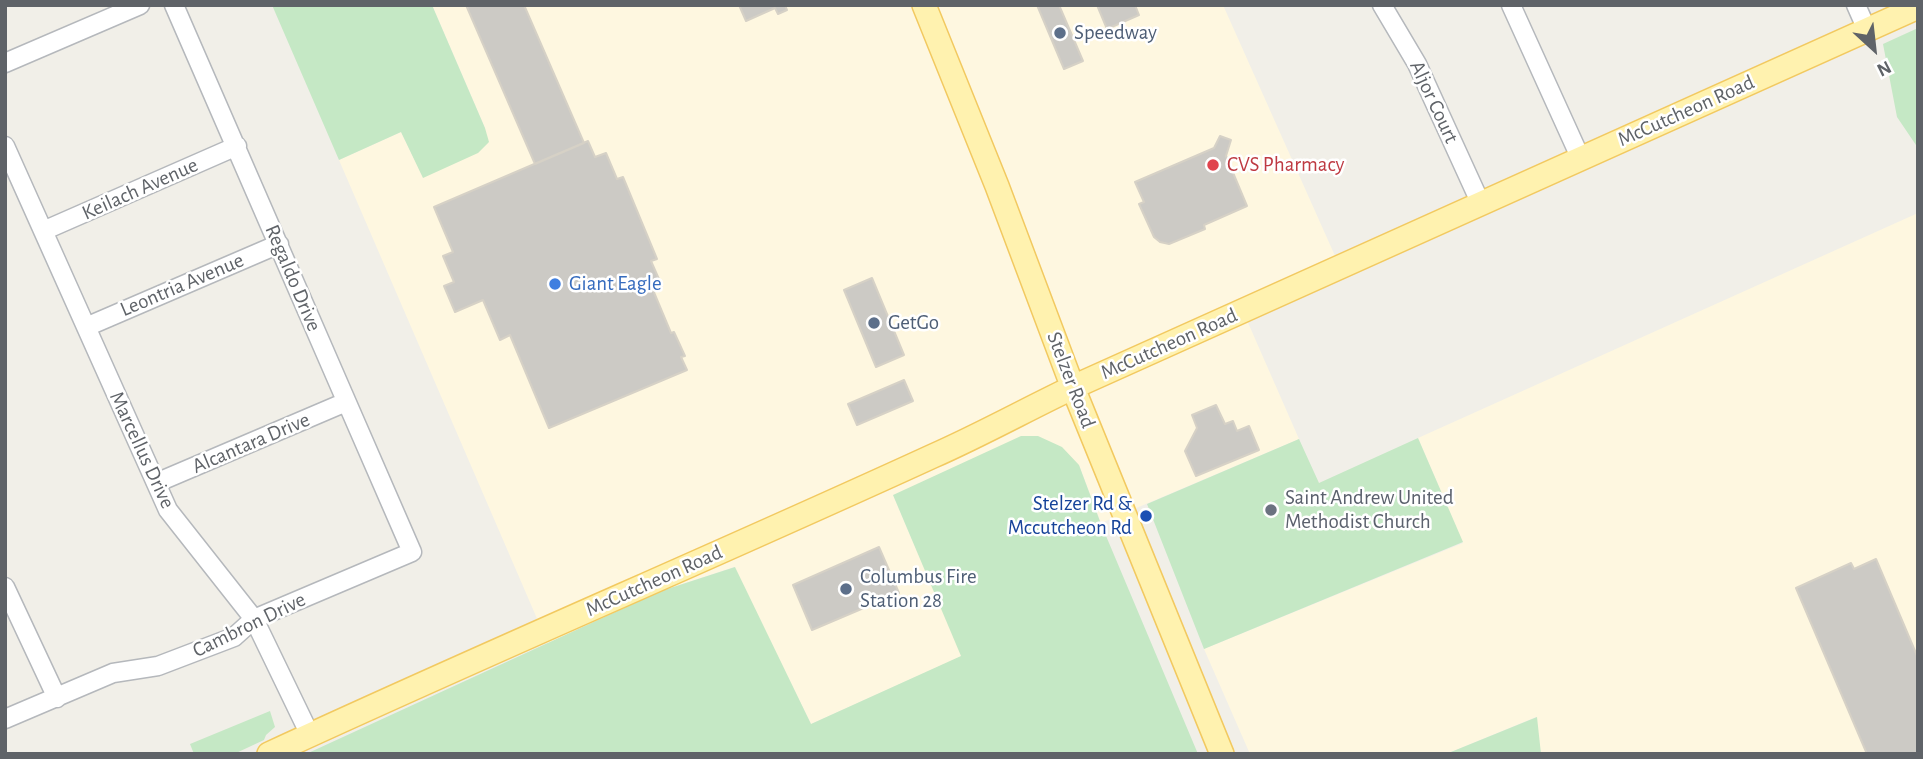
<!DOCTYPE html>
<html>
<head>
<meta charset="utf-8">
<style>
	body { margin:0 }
	#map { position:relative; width:1923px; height:759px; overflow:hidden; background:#f1efe8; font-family:"Alegreya Sans",sans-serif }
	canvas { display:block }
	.frame { position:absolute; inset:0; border:7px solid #5f6368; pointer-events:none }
	.north { position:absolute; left:1839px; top:14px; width:70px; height:70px; -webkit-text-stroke:5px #fff; paint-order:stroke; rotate:153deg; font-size:19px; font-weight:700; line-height:28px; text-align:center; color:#5f6368 }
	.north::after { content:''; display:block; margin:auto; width:24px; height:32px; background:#5f6368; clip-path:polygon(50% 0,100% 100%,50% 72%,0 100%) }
</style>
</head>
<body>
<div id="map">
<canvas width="1923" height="759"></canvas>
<div class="frame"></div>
<div class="north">N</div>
</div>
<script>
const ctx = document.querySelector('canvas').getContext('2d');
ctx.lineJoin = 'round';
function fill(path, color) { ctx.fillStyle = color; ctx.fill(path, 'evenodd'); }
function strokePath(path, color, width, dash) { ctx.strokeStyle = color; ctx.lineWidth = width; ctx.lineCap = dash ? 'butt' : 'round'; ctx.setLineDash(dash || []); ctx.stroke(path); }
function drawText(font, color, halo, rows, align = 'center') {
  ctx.font = font + ' "Alegreya Sans",sans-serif'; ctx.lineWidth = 5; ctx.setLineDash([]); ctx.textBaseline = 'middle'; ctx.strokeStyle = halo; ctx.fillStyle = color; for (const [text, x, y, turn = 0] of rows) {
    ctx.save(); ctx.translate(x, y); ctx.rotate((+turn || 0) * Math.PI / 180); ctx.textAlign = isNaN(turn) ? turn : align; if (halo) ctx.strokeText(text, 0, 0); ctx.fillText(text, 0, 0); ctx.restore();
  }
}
const commercial = new Path2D(`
	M432,5H1223L1340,267L1242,309L1299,439L1101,523L1079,465L893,495L962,656L811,724L734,567L661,591L548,644L339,160L401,132L423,177L485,128Z
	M1918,213V754H1541L1536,717L1446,754H1250L1204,649L1463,543L1418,438Z`);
const green = new Path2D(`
	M272,5H432L485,128L489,142L478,153L423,178L401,132L339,160Z
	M1918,28V148L1897,117L1883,44Z
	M1021,436H1038L1062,447L1079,465L1101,524L1198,754H306L661,591L735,567L811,724L961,656L893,495Z
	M1418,438L1463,542L1204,649L1147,504L1299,439L1319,483Z
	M270,711L275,727L266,735L264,740L234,754H194L190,744Z
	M1537,717L1541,754H1446Z`);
const building = new Path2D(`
	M466,5H524L584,143L535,164Z
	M739,5H785L787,10L778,14L775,8L746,21Z
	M1037,5H1059L1083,61L1064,69Z
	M1097,5H1135L1139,15L1107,29Z
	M1220,136L1231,140L1226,156L1247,206L1204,225L1205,229L1169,244L1160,242L1154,237L1139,204L1144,202L1135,182L1214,148Z
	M588,141L595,157L606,153L617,179L623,177L657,259L651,261L662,286L653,290L671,333L674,332L685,356L681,357L687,370L549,428L510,335L500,340L483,300L455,312L444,286L454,282L443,256L453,252L434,207Z
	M872,278L904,355L876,367L844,290Z
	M904,380L913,401L857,425L848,404Z
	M1216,405L1225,424L1233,421L1237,431L1249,426L1259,450L1196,476L1185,451L1197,428L1192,415Z
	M879,547L899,593L812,630L793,585Z
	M1876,559L1918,658V754H1867L1796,588L1851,563L1854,569Z`);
const minor = new Path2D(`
	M1382,5L1417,64L1480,202
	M1511,5L1580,157
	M1856,5L1867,30
	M5,63L140,5
	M5,146L168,510L254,619L310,735
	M43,231L237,146
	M86,327L279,244
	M156,483L346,402
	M5,587L57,698
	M5,719L113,673L158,666L234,637L254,619L412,552C332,370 255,187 174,5`);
const major = new Path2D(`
	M924,5L997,186L1073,388L1222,754
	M269,754C489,652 713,557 933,456C983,434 1031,407 1080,384C1359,257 1639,133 1918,7`);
const markers = [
	[1060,33,7,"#5c6f8a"],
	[1213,165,7,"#e0444e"],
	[555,284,7,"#3f7fe0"],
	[874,323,7,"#5c6f8a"],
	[1271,510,7,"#6b7280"],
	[1146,516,7,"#1a4fb4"],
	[846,589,7,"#5c6f8a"]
];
const serviceNames = [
	["Speedway",1074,33],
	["GetGo",888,323],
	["Columbus Fire",860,577],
	["Station 28",860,601]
];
const streetNames = [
	["Aljor Court",1434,102,65],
	["McCutcheon Road",1686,111,-24],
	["Keilach Avenue",140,189,-24],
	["Regaldo Drive",293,278,67],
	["Leontria Avenue",182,285,-23],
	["McCutcheon Road",1169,344,-24],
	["Stelzer Road",1071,380,69],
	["Alcantara Drive",251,443,-23],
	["Marcellus Drive",142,450,65],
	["McCutcheon Road",654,581,-24],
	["Cambron Drive",249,625,-26]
];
const healthNames = [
	["CVS Pharmacy",1227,165]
];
const shopNames = [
	["Giant Eagle",569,284]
];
const worshipNames = [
	["Saint Andrew United",1285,498],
	["Methodist Church",1285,522]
];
const transitNames = [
	["Stelzer Rd &",1132,504],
	["Mccutcheon Rd",1132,528]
];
fill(commercial, '#fef7e0');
fill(green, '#c5e8c5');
fill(building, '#cccac5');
strokePath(building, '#d6d1c6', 2);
strokePath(minor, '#b5b8bc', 21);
strokePath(major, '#f2c960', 26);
strokePath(minor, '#fff', 18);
strokePath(major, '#fff2af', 23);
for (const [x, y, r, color] of markers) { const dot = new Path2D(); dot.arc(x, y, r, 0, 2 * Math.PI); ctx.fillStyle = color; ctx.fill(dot); strokePath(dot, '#fff', 2.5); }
drawText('21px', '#4e5e75', '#fff', serviceNames, 'left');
drawText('21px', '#5f6368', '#fff', streetNames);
drawText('21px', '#be3a42', '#fff', healthNames, 'left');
drawText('21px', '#366cbe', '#fff', shopNames, 'left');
drawText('21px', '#5b616d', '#fff', worshipNames, 'left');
drawText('21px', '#164399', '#fff', transitNames, 'right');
</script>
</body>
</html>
